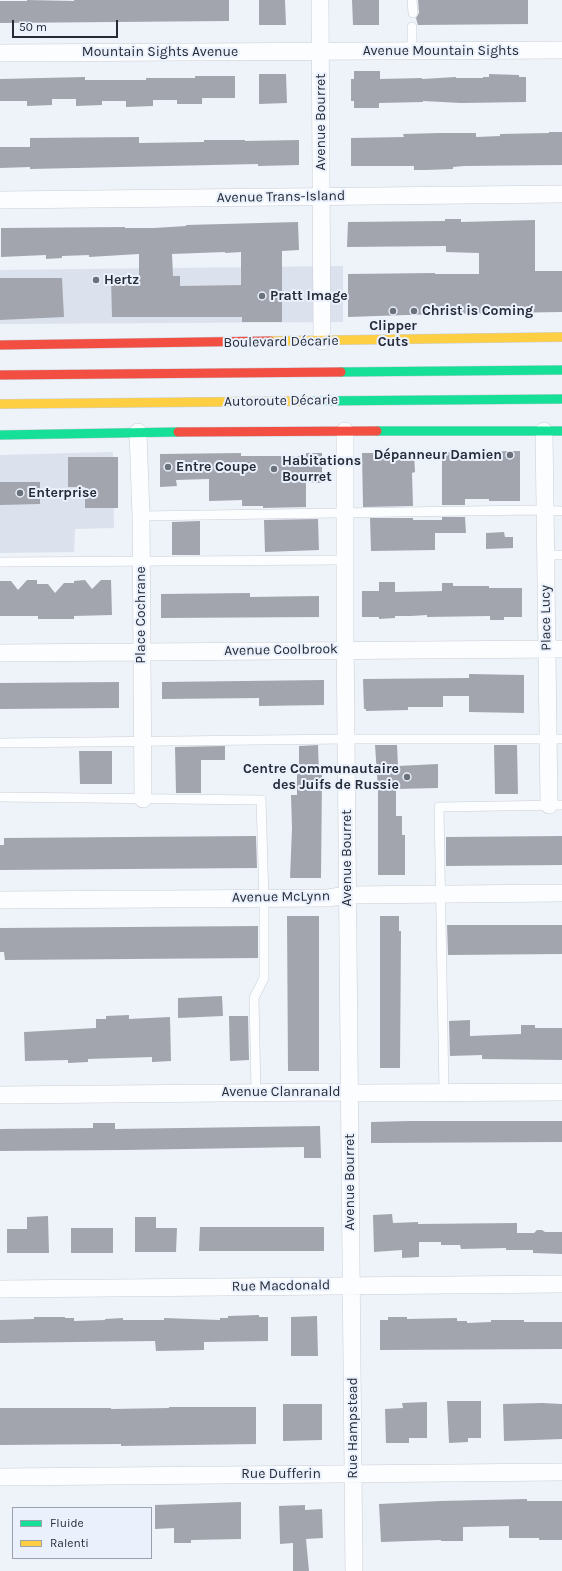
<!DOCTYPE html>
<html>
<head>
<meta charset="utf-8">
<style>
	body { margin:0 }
	#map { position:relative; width:562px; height:1571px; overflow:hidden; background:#eef2f9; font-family:Karla,sans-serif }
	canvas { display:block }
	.legend { position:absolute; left:12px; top:1507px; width:140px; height:52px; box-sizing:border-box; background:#eaf1fd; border:1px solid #9ba2ae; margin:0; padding:5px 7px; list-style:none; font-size:12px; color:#252c37 }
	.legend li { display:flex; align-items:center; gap:8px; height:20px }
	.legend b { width:20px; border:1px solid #9ba2ae }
	.scale { position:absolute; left:12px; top:20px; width:106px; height:18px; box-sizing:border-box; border:2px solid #252c37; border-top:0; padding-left:5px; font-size:12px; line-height:14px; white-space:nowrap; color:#252c37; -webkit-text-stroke:3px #eaf1fd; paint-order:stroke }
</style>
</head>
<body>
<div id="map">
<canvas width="562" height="1571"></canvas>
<ul class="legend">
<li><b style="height:5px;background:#16e098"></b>Fluide</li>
<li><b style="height:5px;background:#ffcf43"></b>Ralenti</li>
</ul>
<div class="scale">50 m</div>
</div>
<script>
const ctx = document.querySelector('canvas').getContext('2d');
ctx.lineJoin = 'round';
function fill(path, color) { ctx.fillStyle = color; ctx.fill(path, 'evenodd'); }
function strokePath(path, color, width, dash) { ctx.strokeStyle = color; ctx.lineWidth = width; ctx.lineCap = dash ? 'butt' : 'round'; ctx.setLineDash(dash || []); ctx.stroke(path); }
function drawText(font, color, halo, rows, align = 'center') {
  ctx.font = font + ' Karla,sans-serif'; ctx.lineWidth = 4; ctx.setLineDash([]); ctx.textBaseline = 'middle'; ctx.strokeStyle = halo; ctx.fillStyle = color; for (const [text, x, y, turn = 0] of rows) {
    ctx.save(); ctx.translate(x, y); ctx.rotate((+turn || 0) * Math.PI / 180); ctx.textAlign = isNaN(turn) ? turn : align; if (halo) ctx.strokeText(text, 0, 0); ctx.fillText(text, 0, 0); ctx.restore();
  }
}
const built = new Path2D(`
	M343,266V322L0,324V270Z
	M113,452L114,528L75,529L74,552L0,553V455Z`);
const building = new Path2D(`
	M27,0L74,1V0H229V21L0,23V1H27Z
	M259,0H285L286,25H259Z
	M352,0H379V25H353Z
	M418,0H528V24L418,25L416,18L419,13Z
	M354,71H380V79L422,78V79L456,77V78H483V77H489V74L519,75V77H526V102L461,103L423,101V102L379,103V108H354V101H351V79H354Z
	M259,74H286L287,103L259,104Z
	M195,76H235V98H202V104H177V100H153V106L126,107V101H102V105L76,106V99H52V105L27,106V101H0V79L85,77V80H146V78H195Z
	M549,132H562V165L464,166L453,167V169L426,170H414V166H351V138L404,137L403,134L440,133H476V137L500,136V134L549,133Z
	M139,137V143L204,142V140H245V141L299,140V165L258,166V164L30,169V167L0,168V147H30V138Z
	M445,219H461V222L535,220V271H562V312L436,314L348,317V274L435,273V274H479V253L446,252V246L347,247L348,222L445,221Z
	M298,222L299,250L282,251V322H242V317H112L111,277L139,276V254L89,257V255L62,256V258L46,259V255L1,257V228L125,227V228H154L186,226V225ZM225,252V253L241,252V285L180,286V276H173L172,254Z
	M0,278H62L64,317L0,320Z
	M520,451V501H489V499H465V505H442V452Z
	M241,453V456H306V453H322V483L306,482V507L263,508V506H242V500L209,501V479L176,480L177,486L160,487V454Z
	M362,453H414L415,472L412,473L413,506L363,507Z
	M68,457H118V508H85V487H68Z
	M0,482H40V504L0,505Z
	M442,517H465L466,533H435V550L371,551L370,518H413V520H442Z
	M318,519L319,550L265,552L264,520Z
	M200,521V555H172V522Z
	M504,532L505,537H513V548L486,549V533Z
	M27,580H37V584H48L55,593L64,583H74V581L85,580L92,589L101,580H111L112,615L74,616V619H38V616H0V581H11L18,590Z
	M379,582H395V592L442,591V583H453V586H489V588H522V617H504V620H490V616L427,617V615L411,616H395V618L379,619V617H362V591H379Z
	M250,593V597L319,596V617L161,618V594Z
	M469,674L524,675V713L469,712V696H443V707H408V710L366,711V709H364L363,679L469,678Z
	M324,680V705L259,706V698L162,699V682Z
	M119,682V708L0,709V683Z
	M318,745L319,774H322L321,878H290L292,828L291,795H297V774H299V746Z
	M375,745H397L398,766L438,764V788L396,789V816H402V835H405V875H378V789Z
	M494,745H517L518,794H495Z
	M225,746V760H201V793H176L175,747Z
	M79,751H112V784H80Z
	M256,836L257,868L0,870V845H4V838Z
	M562,836V865L446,866V837Z
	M287,916H319V1071H288Z
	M380,916H399V931H401L400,1068H380Z
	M447,925H562V954L448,955Z
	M258,926V958L5,960L4,952H0V928Z
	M222,996L223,1016L178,1018V998Z
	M129,1015V1019L170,1017L171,1061L152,1062V1057L88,1059V1062L68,1063V1060L25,1061L24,1032L96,1028V1019H106V1016Z
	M229,1016H248L249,1060L230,1061Z
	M470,1020V1036L521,1034V1025H535V1028H562V1060L482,1059V1055L450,1056L449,1021Z
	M410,1121H562V1142L371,1143V1122Z
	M93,1123H115V1129L320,1126L321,1158H304V1147L125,1150L0,1151V1129L93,1128Z
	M392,1214L393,1223L418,1222V1224L517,1223V1233H534L537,1230H542L545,1232H562V1254L533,1253V1250H506V1248L461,1249L460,1245H441V1242H419V1257L402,1258V1250L374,1252L373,1215Z
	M48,1216L49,1253H7V1229H27V1217Z
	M135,1217H156V1228H177L176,1252H135Z
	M200,1227H324V1251H199Z
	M71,1228H113V1253H71Z
	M259,1315V1317H268V1341L204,1342V1350L156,1351L155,1341L0,1343V1320L34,1319V1317H65V1318H74V1321L105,1320V1319L123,1318V1320H164V1318L220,1320V1318H228V1316Z
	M317,1316L318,1356H291V1317Z
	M388,1317H407V1319L457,1318V1321H467V1323L491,1322V1320H524V1322H562V1349L380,1350V1320H388Z
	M447,1401H481V1438H468V1442L449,1443Z
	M427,1402V1438H409V1443H386L385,1409L403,1408L402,1403Z
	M542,1403L562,1404V1439L504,1441L503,1404Z
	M283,1404H322V1440L283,1441Z
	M169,1407H256V1444L121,1446V1444L0,1445V1408H111V1409L169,1408Z
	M527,1499V1501H562V1540H539V1538H509V1526L463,1527V1541H441V1540L381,1542L379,1504L440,1501Z
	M241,1502V1539L191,1540V1543H174V1528L155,1529V1505Z
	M305,1505V1510L322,1509L323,1538L306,1539L309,1571H293V1543L280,1544L279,1506Z`);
const lane = new Path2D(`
	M412,0L413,13
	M412,51V27
	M141,516L531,510L562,511
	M545,555H562
	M0,562L344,560
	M0,743L346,739H562
	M0,797L261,800L264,898V978L254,998L256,1092
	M444,1092L439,807L562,805`);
const street = new Path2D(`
	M320,0L322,341
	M0,53L562,50
	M0,200L562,194
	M345,431V630L354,1571
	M544,431L549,805
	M138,432L141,516L143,799
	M0,653L562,649
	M0,900L328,898L347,895L562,893
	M0,1095L334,1092L365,1093L562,1092
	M0,1289L562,1284
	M0,1477L562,1472`);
const fast = new Path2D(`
	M341,372L562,370
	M312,401L562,399
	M377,431H562
	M0,435L178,432`);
const slow = new Path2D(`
	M270,341L562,337
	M0,404L312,401`);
const jam = new Path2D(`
	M0,345L270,341
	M0,375L341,372
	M178,432L377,431`);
const markers = [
	[96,280,4,"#6b717b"],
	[262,296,4,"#6b717b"],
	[393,311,4,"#6b717b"],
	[414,311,4,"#6b717b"],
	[510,455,4,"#6b717b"],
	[168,467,4,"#6b717b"],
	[274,469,4,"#6b717b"],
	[20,493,4,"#6b717b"],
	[407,777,4,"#6b717b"]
];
const streetNames = [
	["Avenue Mountain Sights",441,51],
	["Mountain Sights Avenue",160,52],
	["Avenue Bourret",321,122,-90],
	["Avenue Trans-Island",281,197,-1],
	["Boulevard Décarie",281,342,-1],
	["Autoroute Décarie",281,401,-1],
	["Place Cochrane",141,615,-90],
	["Place Lucy",546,618,-91],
	["Avenue Coolbrook",281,650,-1],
	["Avenue Bourret",347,858,-90],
	["Avenue McLynn",281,897,-1],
	["Avenue Clanranald",281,1092],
	["Avenue Bourret",350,1182,-90],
	["Rue Macdonald",281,1286,-1],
	["Rue Hampstead",353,1428,-90],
	["Rue Dufferin",281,1474]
];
const poiNames = [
	["Hertz",104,280],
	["Pratt Image",270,296],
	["Christ is Coming",422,311],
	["Clipper",393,326,"center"],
	["Cuts",393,342,"center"],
	["Dépanneur Damien",502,455,"right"],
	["Habitations",282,461],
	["Bourret",282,477],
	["Entre Coupe",176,467],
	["Enterprise",28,493],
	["Centre Communautaire",399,769,"right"],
	["des Juifs de Russie",399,785,"right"]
];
fill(built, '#dbe2ed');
fill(building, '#a3a5ae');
strokePath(lane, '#c8ced7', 10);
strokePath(street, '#c8ced7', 18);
strokePath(fast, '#c8ced7', 10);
strokePath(slow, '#c8ced7', 10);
strokePath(jam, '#c8ced7', 10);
strokePath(lane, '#fcfdfe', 9);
strokePath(street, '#fcfdfe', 17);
strokePath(fast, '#16e098', 9);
strokePath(slow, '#ffcf43', 9);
strokePath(jam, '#f24e42', 9);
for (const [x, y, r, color] of markers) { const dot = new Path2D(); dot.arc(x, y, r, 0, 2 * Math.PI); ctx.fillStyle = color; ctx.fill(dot); strokePath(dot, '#eaf1fd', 1.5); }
drawText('14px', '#252c37', '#eaf1fd', streetNames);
drawText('bold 14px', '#252c37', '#eaf1fd', poiNames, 'left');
</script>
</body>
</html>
